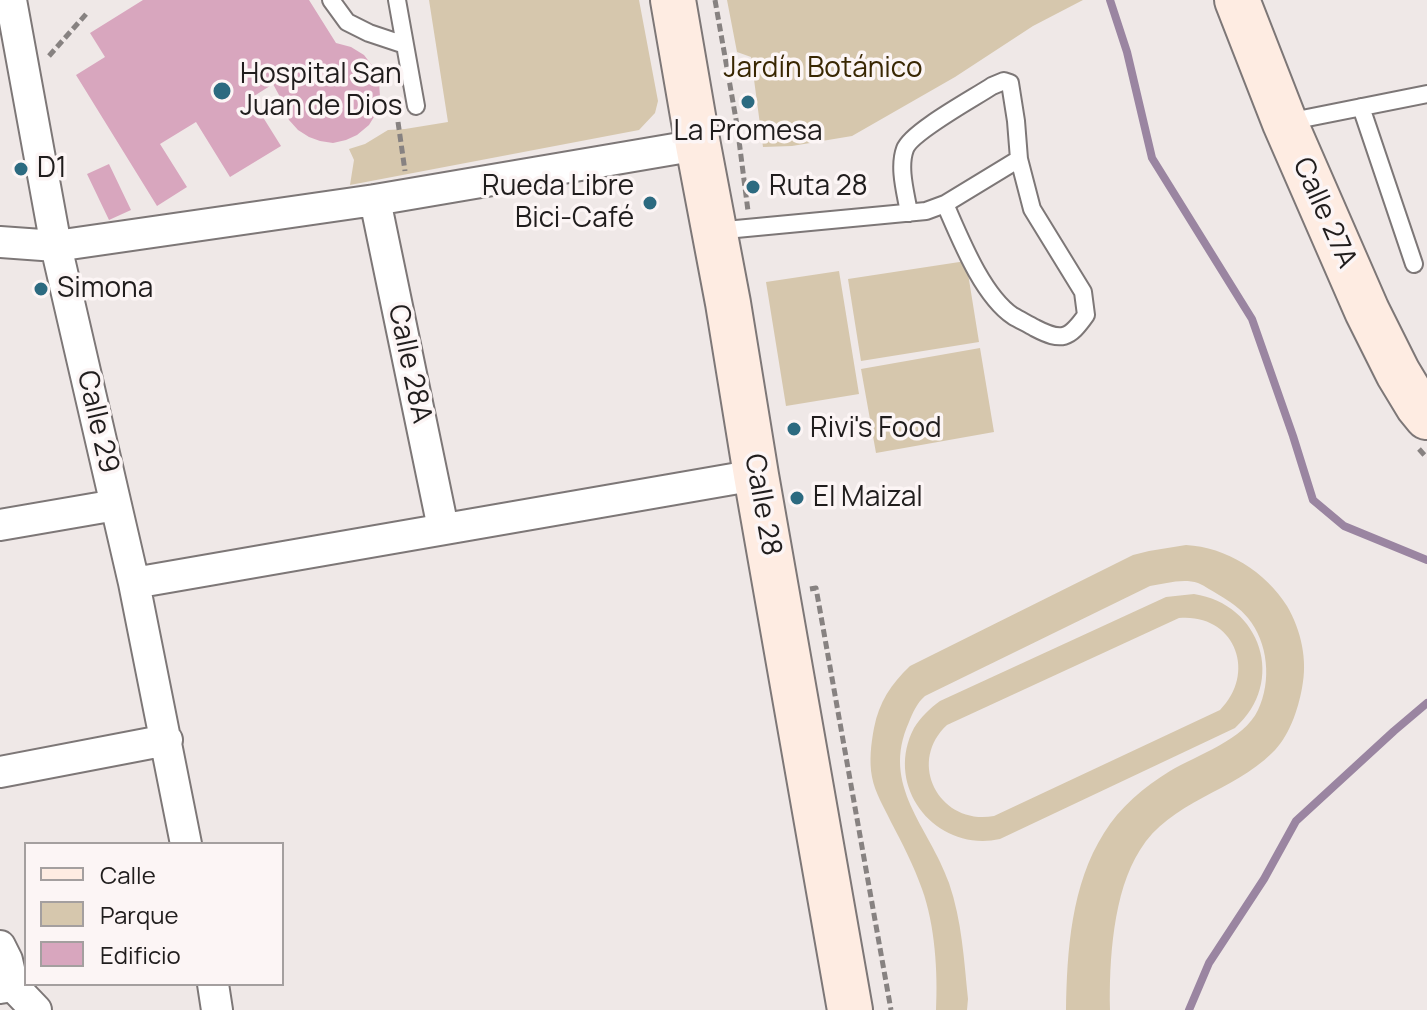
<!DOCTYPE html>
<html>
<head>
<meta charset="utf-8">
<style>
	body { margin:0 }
	#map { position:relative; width:1427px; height:1010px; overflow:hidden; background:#efe8e7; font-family:Manrope,sans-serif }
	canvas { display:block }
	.legend { position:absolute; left:24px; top:842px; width:260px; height:144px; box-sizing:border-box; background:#fcf5f5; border:2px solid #a49f9f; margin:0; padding:10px 14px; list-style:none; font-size:24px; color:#201d1d }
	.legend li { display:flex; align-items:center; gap:16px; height:40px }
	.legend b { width:40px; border:2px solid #a49f9f }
</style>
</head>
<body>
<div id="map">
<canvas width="1427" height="1010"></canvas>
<ul class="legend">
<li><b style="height:10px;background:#feece2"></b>Calle</li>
<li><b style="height:22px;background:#d6c7ad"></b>Parque</li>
<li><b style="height:22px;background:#d8a6be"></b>Edificio</li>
</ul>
</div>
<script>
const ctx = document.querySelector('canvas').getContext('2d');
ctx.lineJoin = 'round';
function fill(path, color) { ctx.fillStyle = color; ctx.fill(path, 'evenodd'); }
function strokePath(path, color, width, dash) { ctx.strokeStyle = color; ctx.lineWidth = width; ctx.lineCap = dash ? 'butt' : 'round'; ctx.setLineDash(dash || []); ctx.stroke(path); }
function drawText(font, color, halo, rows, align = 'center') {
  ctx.font = font + ' Manrope,sans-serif'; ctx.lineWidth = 7; ctx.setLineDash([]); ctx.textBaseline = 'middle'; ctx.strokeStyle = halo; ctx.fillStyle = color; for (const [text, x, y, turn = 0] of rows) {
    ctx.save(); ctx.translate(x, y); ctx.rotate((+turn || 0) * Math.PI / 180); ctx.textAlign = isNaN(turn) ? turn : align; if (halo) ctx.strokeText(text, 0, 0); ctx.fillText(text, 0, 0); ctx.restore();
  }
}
const green = new Path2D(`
	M429,0H639L658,101L655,113L639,130L350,185L354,160L349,149L365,144L388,130L405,129L448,122Z
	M727,0H1083L1033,26L955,77L852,136L792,146L763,147L751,57L737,52Z
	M966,261L979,342L861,361L848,279Z
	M839,271L859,394L786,406L766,282Z
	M980,348L994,432L876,453L861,369Z
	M1186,545C1226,547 1266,572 1287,606C1301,630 1308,660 1302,688C1298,710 1289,737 1272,753C1233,792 1170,801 1140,850C1113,892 1109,961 1110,1010H1066C1067,951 1071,885 1104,833C1120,807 1144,787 1170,771C1197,755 1244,740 1258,710C1272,681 1268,642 1248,618C1240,608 1229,601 1219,595C1212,591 1205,586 1198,583C1182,578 1165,584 1150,586L925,696C917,703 913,712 909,722C880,786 929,826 949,883C962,921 964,960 968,999L967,1010H936C938,972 935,925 922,889C914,866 902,843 891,822C884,807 875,793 872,777C869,761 871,744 874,728C879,702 891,684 910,666L1133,555L1149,551Z
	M1194,594C1261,604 1287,682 1235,728L1000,839C936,853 883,787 914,728C921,717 929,709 940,701L1166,597ZM1179,618C1234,613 1258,672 1220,710L994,816C940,826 906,763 947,725Z`);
const stream = new Path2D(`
	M1110,0L1127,52L1152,158L1252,319L1293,436L1313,500L1344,526L1427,560
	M1189,1010L1209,963L1264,879L1296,821L1394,731L1427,703`);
const building = new Path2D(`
	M143,0H309L336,43L351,47L364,55L374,68L379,82L380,97L377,112L369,125L357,135L346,140L333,143L320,141L309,137L298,130L289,120L279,95L273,84L251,98L281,146L230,177L196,122L160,144L187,187L157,206L76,75L105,57L90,33Z
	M109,164L131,210L109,220L87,174Z`);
const path = new Path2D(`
	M715,0L737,125L748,211
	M49,56L87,13
	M398,122L405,171
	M1419,449L1427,458
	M810,589L816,588L891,1010`);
const lane = new Path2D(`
	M331,0L347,22L369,33L405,45
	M397,0L416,106
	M1361,107L1414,264
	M1287,122L1427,94
	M909,213C906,194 898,168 905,149C911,132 974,98 992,86L1004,81L1010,83L1016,121L1019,159L1032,209L1083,292L1086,315C1069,339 1062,342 1035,328C1028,324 1020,320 1013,316C982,295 960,238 945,204
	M715,231L926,211L945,204L1019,159`);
const street = new Path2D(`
	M11,0L56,246L134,583L186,844
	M375,200L443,528
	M0,242L56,246L375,200L698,145
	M0,525L116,505
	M134,583L756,475
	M0,772L167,740
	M0,946L7,960L13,986L0,988
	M213,984L217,1010
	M13,986L36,1010`);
const secondary = new Path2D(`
	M673,0L698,145L728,303L756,475L850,1010
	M1237,0L1285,123L1367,311L1398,373L1418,406L1427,417`);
const markers = [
	[222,91,10,"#2c6a80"],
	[748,102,8,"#2c6a80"],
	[21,169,8,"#2c6a80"],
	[753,187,8,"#2c6a80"],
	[650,203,8,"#2c6a80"],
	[41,289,8,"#2c6a80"],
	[794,429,8,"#2c6a80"],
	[797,498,8,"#2c6a80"]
];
const parkNames = [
	["Jardín Botánico",823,69]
];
const poiNames = [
	["Hospital San",240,75],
	["Juan de Dios",240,107],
	["La Promesa",748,132,"center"],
	["D1",37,169],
	["Rueda Libre",634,187,"right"],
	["Bici-Café",634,219,"right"],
	["Ruta 28",769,187],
	["Simona",57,289],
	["Rivi's Food",810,429],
	["El Maizal",813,498]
];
const streetNames = [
	["Calle 27A",1324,213,66],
	["Calle 28A",409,364,78],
	["Calle 29",97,422,77],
	["Calle 28",762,505,80]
];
fill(green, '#d6c7ad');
strokePath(stream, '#9a85a1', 8);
fill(building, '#d8a6be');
strokePath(lane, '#7d7777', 20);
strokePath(street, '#7d7777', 34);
strokePath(secondary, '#7d7777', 48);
strokePath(path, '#878281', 5, [8, 4]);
strokePath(lane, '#fff', 16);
strokePath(street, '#fff', 30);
strokePath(secondary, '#feece2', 44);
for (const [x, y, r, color] of markers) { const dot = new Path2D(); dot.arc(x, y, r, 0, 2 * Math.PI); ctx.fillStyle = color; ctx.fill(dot); strokePath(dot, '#fcf5f5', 3); }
drawText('28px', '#392702', '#fcf5f5', parkNames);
drawText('28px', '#201d1d', '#fcf5f5', poiNames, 'left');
drawText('28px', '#201d1d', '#fcf5f5', streetNames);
</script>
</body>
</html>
